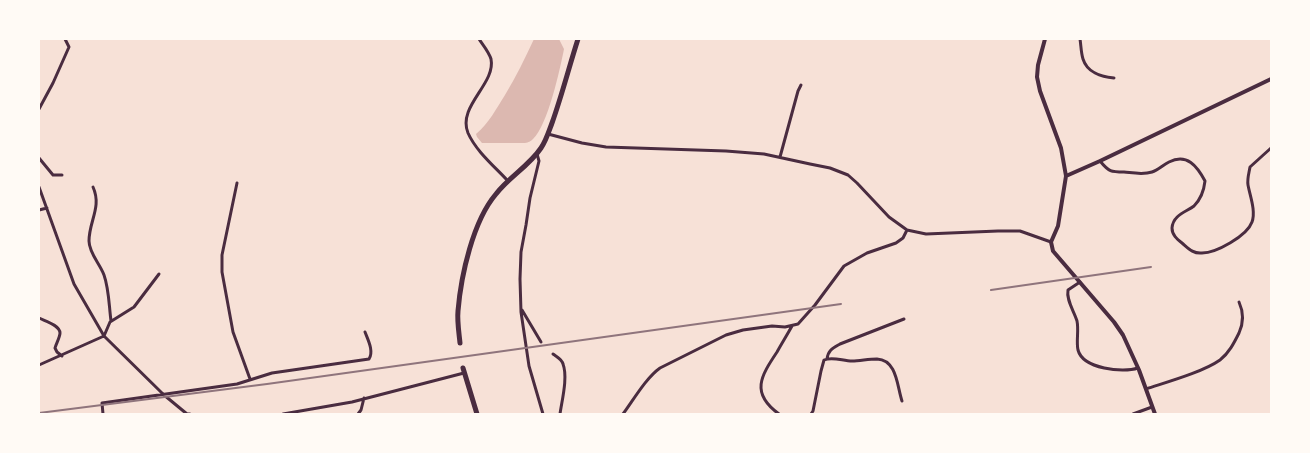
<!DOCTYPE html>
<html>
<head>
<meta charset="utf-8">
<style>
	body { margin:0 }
	#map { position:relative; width:1310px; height:453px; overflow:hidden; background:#f7e1d7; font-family:"Crimson Pro",serif }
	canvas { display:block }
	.frame { position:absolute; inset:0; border:40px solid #fffaf5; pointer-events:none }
</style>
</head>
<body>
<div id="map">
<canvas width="1310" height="453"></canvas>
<div class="frame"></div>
</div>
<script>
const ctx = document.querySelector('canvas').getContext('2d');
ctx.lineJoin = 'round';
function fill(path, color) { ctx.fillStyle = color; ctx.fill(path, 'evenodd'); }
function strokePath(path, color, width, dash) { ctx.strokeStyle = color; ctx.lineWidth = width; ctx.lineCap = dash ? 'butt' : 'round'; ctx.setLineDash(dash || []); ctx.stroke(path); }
const water = new Path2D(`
	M534,39H559L564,49C560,69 548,125 533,139C530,142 529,142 525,143H482L477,137L476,134C489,123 496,109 505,95C516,77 525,58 534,39Z`);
const minor = new Path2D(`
	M479,39C483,45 489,52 491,59C496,84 457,106 468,133C476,151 494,166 507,180
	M1080,39C1081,45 1081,53 1083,59C1087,72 1101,77 1114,78
	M39,109L53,83L69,47L65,39
	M548,134L582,143L606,147L726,151L764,154L810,164L830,168L848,175L857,183L889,217L907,230L926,234L998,231H1020L1051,242
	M537,154L539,161L530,198L526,225L521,252L520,279L521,312L529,366L543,414
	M780,157L798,91L801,85
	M39,158L53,175H62
	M1100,161C1109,172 1111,172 1124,172C1134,173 1143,175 1152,172C1158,170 1163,165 1169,162C1187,153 1197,166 1205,181C1204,190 1201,199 1194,206C1186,212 1173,215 1172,228C1172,235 1177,239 1182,243C1188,248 1193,254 1202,253C1216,253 1247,236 1252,222C1256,211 1250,196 1248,185C1247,179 1249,173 1250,167L1271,148
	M237,183L222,255V272L233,332L250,379
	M39,187L74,284L104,336L164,395L187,414H190
	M93,187C102,207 89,221 89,241C89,253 100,264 104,275C109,289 109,306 111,321
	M39,210L47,208
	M1080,282L1068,290C1066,300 1074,311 1077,321C1079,331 1076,341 1078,350C1083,369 1123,373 1138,368
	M522,310L541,342
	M39,318C45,321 60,325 60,333C60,337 56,344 55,348L57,352L62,356
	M553,354C557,357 562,359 563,364C568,377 562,400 560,414
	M827,359C828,350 833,348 840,344L904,319
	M39,365L104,336L110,322L134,307L159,274
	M1146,389C1167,382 1203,372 1220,360C1229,353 1234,343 1239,333C1244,322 1244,313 1239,302
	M103,414L102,403L237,384L272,373L369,359C374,351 368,340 365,332
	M283,414L352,402L464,373
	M358,414L361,410L364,398
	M623,414C634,399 646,378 660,368L726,335L743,330L772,326L785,327L798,324L815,305L844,266L867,253L896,243L903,238L907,230
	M779,414C750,393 761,376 777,352C782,343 787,335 792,326
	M811,414L813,411L821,371L824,360C832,356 843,361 852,361C860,361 868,359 877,359C897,360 897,386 902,401
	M1133,414L1152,407`);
const tertiary = new Path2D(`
	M1045,39L1038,65L1037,77L1040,91L1061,148L1066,176L1058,226L1051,242L1053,251L1114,322L1123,335L1139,370L1155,414
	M1066,176L1100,161L1271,79`);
const primary = new Path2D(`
	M460,343C459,333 457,321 458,311C461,275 473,221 496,194C509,177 529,166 541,148C546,141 549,131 552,123C562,95 569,67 578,39
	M463,368L477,414`);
const rail = new Path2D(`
	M991,290L1151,267
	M39,413L267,384L841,304`);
fill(water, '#dcb8b0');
strokePath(minor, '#4a2c40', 3);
strokePath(tertiary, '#4a2c40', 4);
strokePath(primary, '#4a2c40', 5);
strokePath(rail, '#8f747c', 2);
</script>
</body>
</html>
